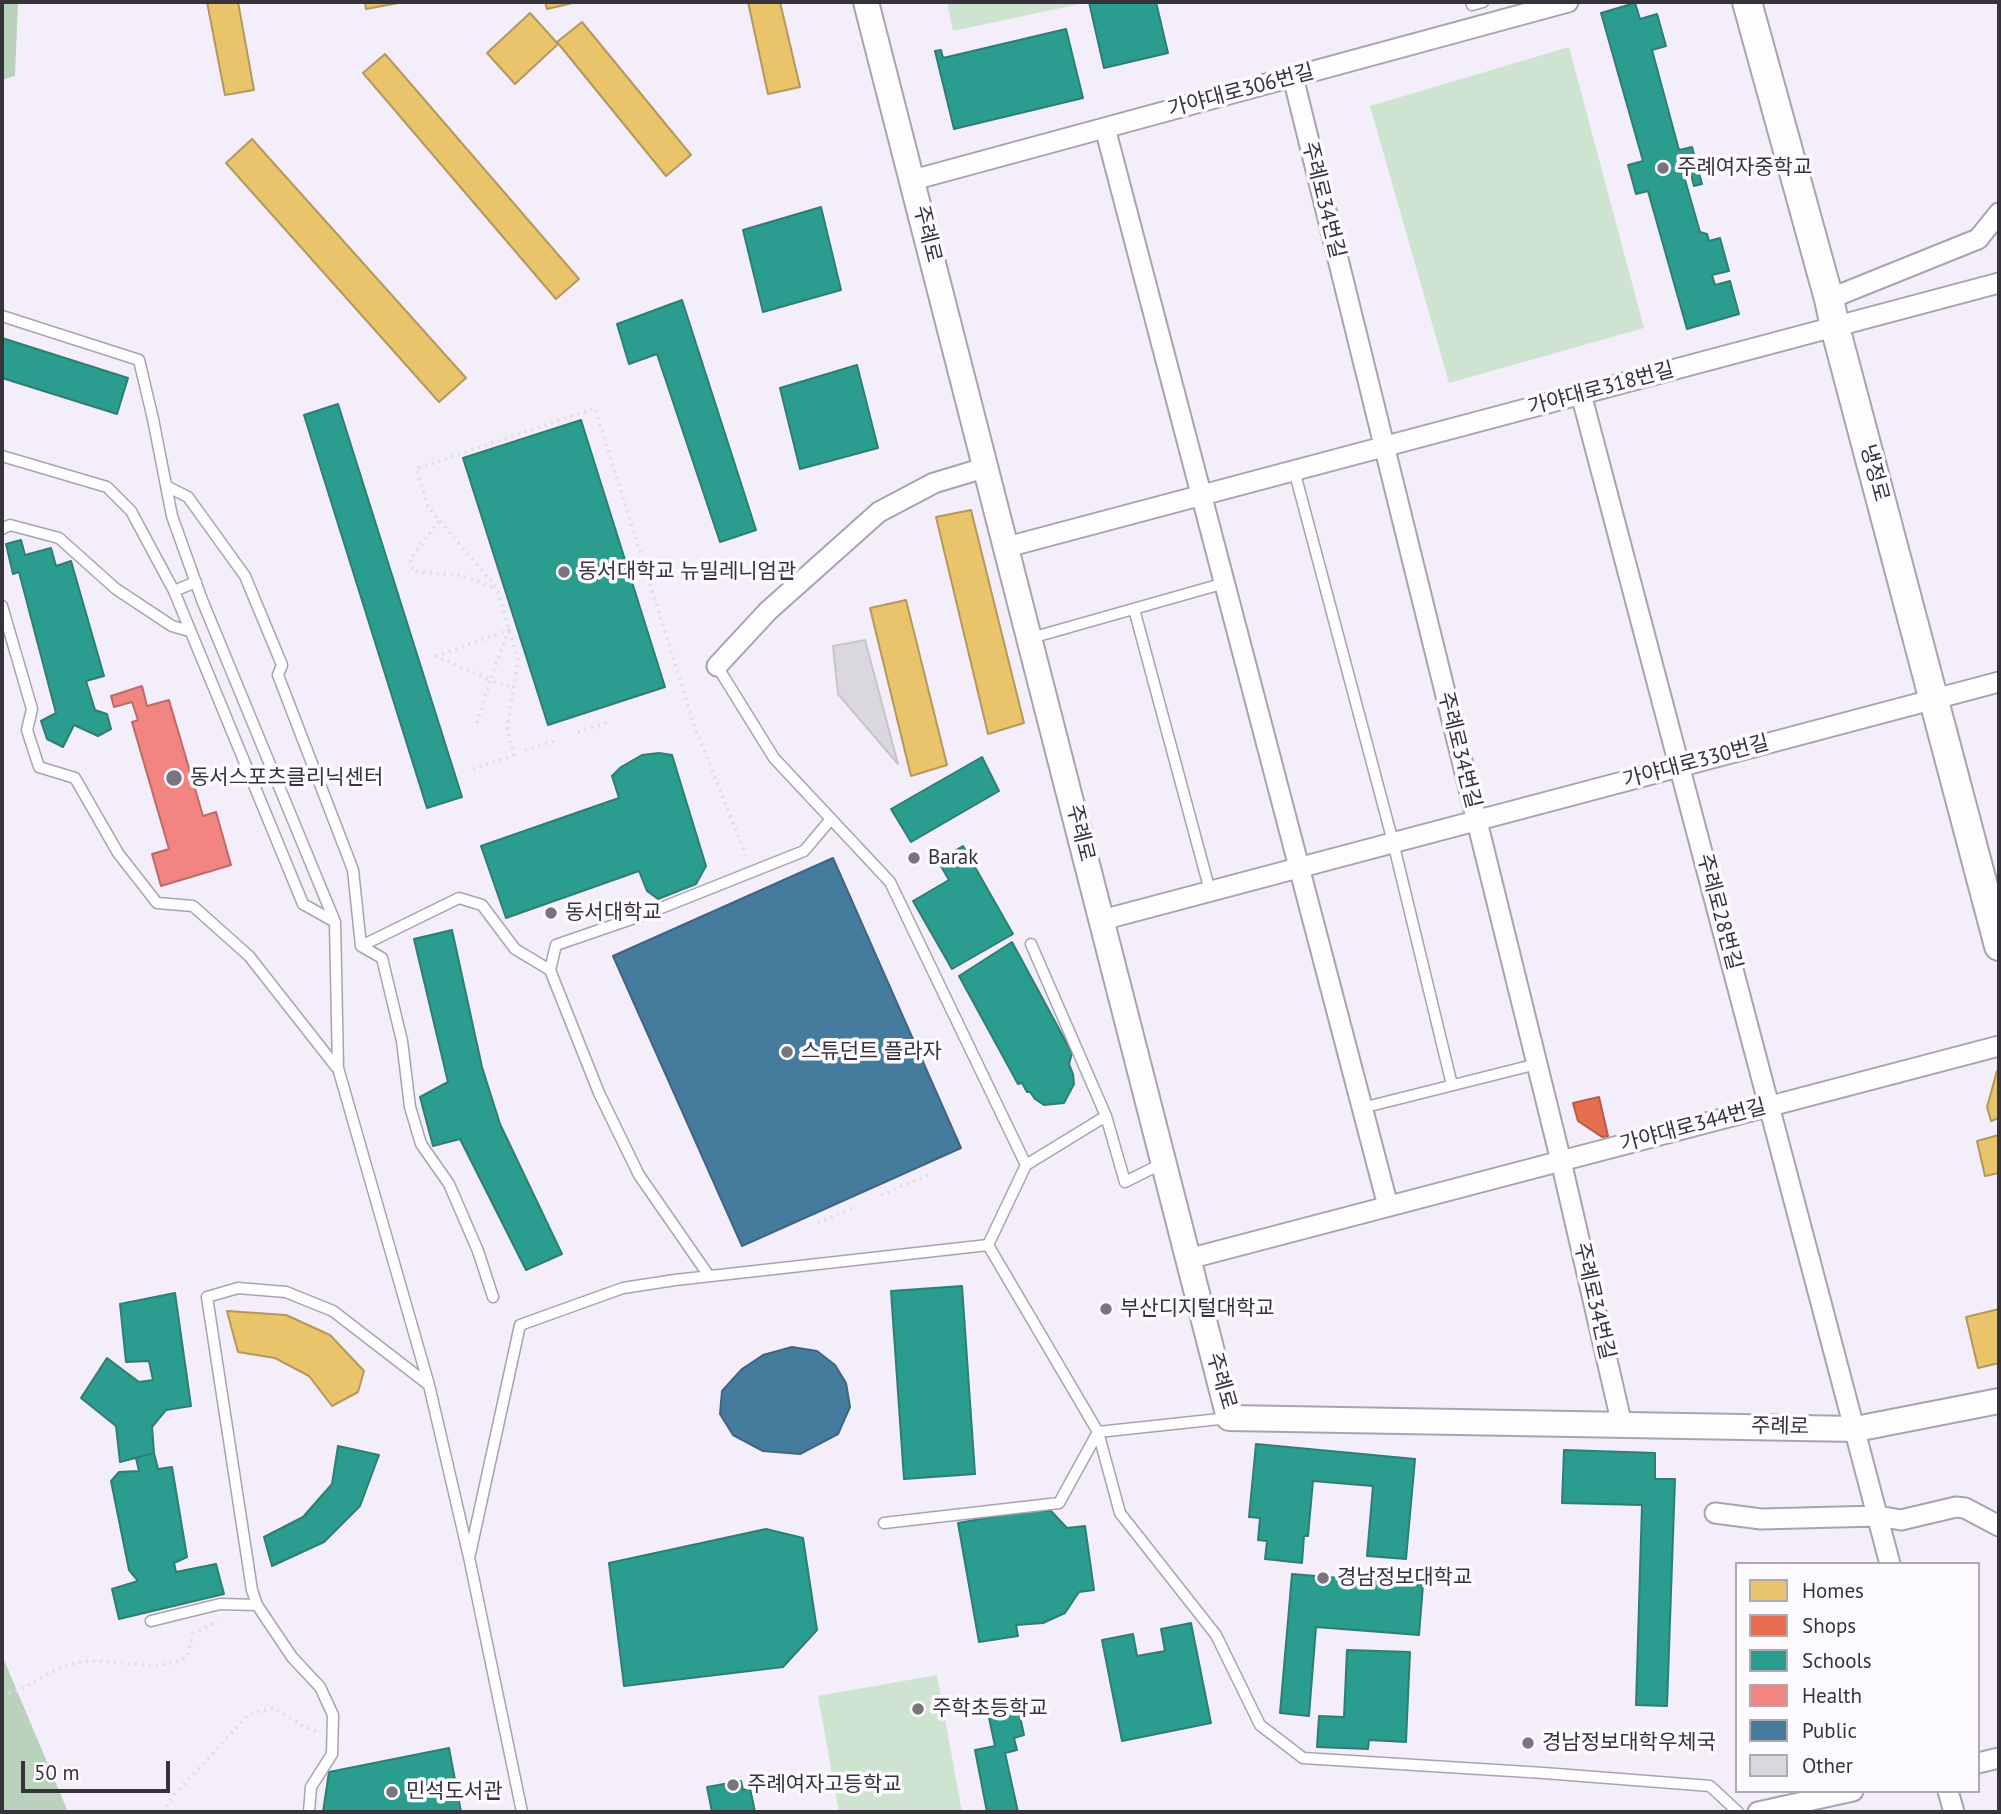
<!DOCTYPE html>
<html>
<head>
<meta charset="utf-8">
<style>
	body { margin:0 }
	#map { position:relative; width:2001px; height:1814px; overflow:hidden; background:#f3eef9; font-family:"PT Sans",sans-serif }
	canvas { display:block }
	.frame { position:absolute; inset:0; border:4px solid #37333b; pointer-events:none }
	.legend { position:absolute; left:1735px; top:1562px; width:245px; height:231px; box-sizing:border-box; background:#fcfafe; border:2px solid #adaab0; margin:0; padding:9px 12px; list-style:none; font-size:21px; color:#37333b }
	.legend li { display:flex; align-items:center; gap:14px; height:35px }
	.legend b { width:35px; border:2px solid #adaab0 }
	.scale { position:absolute; left:21px; top:1761px; width:149px; height:32px; box-sizing:border-box; border:4px solid #37333b; border-top:0; padding-left:9px; font-size:21px; line-height:24px; white-space:nowrap; color:#37333b; -webkit-text-stroke:5px #fcfafe; paint-order:stroke }
</style>
</head>
<body>
<div id="map">
<canvas width="2001" height="1814"></canvas>
<div class="frame"></div>
<ul class="legend">
<li><b style="height:19px;background:#e9c46a"></b>Homes</li>
<li><b style="height:19px;background:#e76f51"></b>Shops</li>
<li><b style="height:19px;background:#2a9d8f"></b>Schools</li>
<li><b style="height:19px;background:#f28482"></b>Health</li>
<li><b style="height:19px;background:#457b9d"></b>Public</li>
<li><b style="height:19px;background:#dbd7df"></b>Other</li>
</ul>
<div class="scale">50 m</div>
</div>
<script>
const ctx = document.querySelector('canvas').getContext('2d');
ctx.lineJoin = 'round';
function fill(path, color) { ctx.fillStyle = color; ctx.fill(path, 'evenodd'); }
function strokePath(path, color, width, dash) { ctx.strokeStyle = color; ctx.lineWidth = width; ctx.lineCap = dash ? 'butt' : 'round'; ctx.setLineDash(dash || []); ctx.stroke(path); }
function drawText(font, color, halo, rows, align = 'center') {
  ctx.font = font + ' "PT Sans","Noto Sans KR",sans-serif'; ctx.lineWidth = 7; ctx.setLineDash([]); ctx.textBaseline = 'middle'; ctx.strokeStyle = halo; ctx.fillStyle = color; for (const [text, x, y, turn = 0] of rows) {
    ctx.save(); ctx.translate(x, y); ctx.rotate((+turn || 0) * Math.PI / 180); ctx.textAlign = isNaN(turn) ? turn : align; if (halo) ctx.strokeText(text, 0, 0); ctx.fillText(text, 0, 0); ctx.restore();
  }
}
const green = new Path2D(`
	M947,2H1075V5L953,31Z
	M1569,47L1644,328L1449,383L1370,106Z
	M937,1675L962,1812H839L818,1696Z`);
const forest = new Path2D(`
	M2,2H18L15,76L2,80Z
	M2,1655L68,1812H2Z`);
const homes = new Path2D(`
	M207,2H238L254,90L225,95Z
	M365,2H397L398,3L366,9Z
	M545,2H577L547,9Z
	M748,2H780L800,87L768,94Z
	M530,13L558,44L515,84L487,53Z
	M582,22L691,155L666,176L557,42Z
	M385,54L579,279L556,299L363,73Z
	M252,139L466,378L439,402L226,163Z
	M971,510L1024,723L988,734L936,517Z
	M906,600L947,765L911,776L870,608Z
	M1997,1071H1999V1118L1991,1121L1987,1107Z
	M1999,1135V1173L1985,1176L1977,1141Z
	M1999,1309V1363L1978,1368L1966,1317Z
	M227,1311L286,1315L330,1335L364,1371L358,1392L332,1406L309,1376L275,1358L238,1352Z`);
const shops = new Path2D(`
	M1599,1097L1608,1136L1602,1137L1578,1121L1573,1103Z`);
const schools = new Path2D(`
	M1089,2H1156L1168,53L1104,68Z
	M1635,3L1640,19L1657,14L1666,46L1652,50L1679,150L1692,147L1702,184L1694,186L1690,171L1683,173L1700,232L1707,234L1709,241L1720,238L1729,271L1712,275L1715,285L1730,281L1739,314L1687,329L1648,191L1636,194L1628,165L1643,161L1601,13Z
	M1066,29L1083,98L954,129L935,51L941,50L943,58Z
	M821,207L841,290L763,312L743,230Z
	M682,300L756,530L720,542L657,354L629,364L617,324Z
	M2,338L128,378L117,414L2,378Z
	M857,365L878,448L800,469L780,388Z
	M338,404L462,797L427,808L304,415Z
	M581,420L665,687L548,725L463,458Z
	M21,540L25,555L51,548L56,566L71,561L104,676L86,681L95,710L107,714L111,729L98,736L74,725L63,747L47,739L41,721L56,713L19,572L13,574L6,544Z
	M659,753L672,755L706,866L696,884L658,899L647,891L639,871L506,918L481,846L619,798L612,776L621,767L642,755Z
	M982,757L999,791L911,842L891,809Z
	M963,846L1013,934L952,969L913,901L949,880L938,861Z
	M452,930L482,1067L500,1124L562,1254L526,1270L460,1139L433,1146L420,1097L448,1082L414,939Z
	M1012,942L1072,1053L1069,1064L1073,1074L1074,1084L1064,1103L1044,1105L1035,1099L1030,1092H1027L1022,1083L1018,1084L959,976Z
	M962,1286L975,1474L904,1479L891,1291Z
	M175,1293L191,1406L166,1410L152,1427L154,1453L120,1462L116,1426L81,1398L107,1358L139,1382L153,1380L149,1361L126,1362L120,1304Z
	M1256,1444L1415,1459L1406,1559L1367,1556L1373,1486L1313,1481L1308,1536H1304L1302,1563L1265,1559L1267,1541L1258,1540L1260,1518L1249,1517Z
	M338,1446L379,1455L360,1506L324,1542L272,1566L264,1537L303,1517L332,1484Z
	M1564,1450L1655,1453V1479H1675L1667,1706L1636,1705L1642,1505L1562,1503Z
	M154,1453L158,1469L172,1467L187,1557L174,1563L176,1572L216,1564L224,1594L119,1619L112,1589L138,1581L129,1570L111,1481L119,1472L139,1471L136,1458Z
	M1032,1510L1051,1511L1067,1528L1085,1526L1094,1590L1079,1592L1065,1613L1043,1623L1016,1625L1018,1636L979,1642L958,1523Z
	M766,1529L803,1538L817,1630L783,1667L624,1686L609,1563Z
	M1292,1574L1423,1585L1419,1635L1316,1627L1309,1716L1280,1713Z
	M1191,1623L1211,1723L1122,1741L1102,1640L1133,1634L1137,1656L1165,1651L1161,1629Z
	M1347,1650L1410,1652L1406,1742L1369,1740L1368,1749L1317,1747L1319,1716L1344,1717Z
	M1018,1707L1024,1735L1014,1738L1017,1750L1005,1753L1018,1812H987L975,1750L995,1746L988,1713Z
	M449,1748L461,1812H323L329,1772Z
	M741,1781L743,1790L750,1788L755,1812H712L707,1787Z`);
const health = new Path2D(`
	M142,686L147,706L169,700L203,816L216,812L231,865L161,886L152,854L169,849L132,722L138,720L132,702L114,707L111,696Z`);
const public = new Path2D(`
	M833,858L961,1148L742,1246L613,956Z
	M792,1347L817,1351L835,1365L846,1383L850,1407L838,1434L800,1454L763,1451L733,1435L720,1414L722,1391L742,1369L763,1355Z`);
const building = new Path2D(`
	M865,640L898,764L838,694L833,646Z`);
const path = new Path2D(`
	M439,521L410,559L413,571L463,576L495,588
	M509,630L490,680L436,656Z
	M477,723L490,680L514,687
	M578,732L608,722
	M525,750L557,740
	M473,769L514,755L507,730L518,660L497,588L428,507L416,469L595,408L695,728L746,855
	M881,1195L929,1175
	M818,1223L854,1207
	M2,1695C28,1691 50,1668 76,1663C112,1655 154,1676 187,1657L193,1634L218,1621
	M162,1812L174,1795L249,1714L274,1708L304,1727L319,1732`);
const service = new Path2D(`
	M1471,2L1472,5L1483,2
	M2,316L139,360L153,419L172,516L202,600L335,922L338,1068L429,1385L469,1557L522,1812
	M2,456L107,487L131,511L174,591L303,904L335,922
	M1294,470L1393,842L1452,1085
	M166,486L188,497L245,576L282,665L278,675L353,870L361,946
	M2,529L10,525L59,538L116,589L172,626L189,631
	M174,591L196,582
	M2,606L32,709L27,730L39,767L75,778L118,853L157,903L193,906L249,956L337,1068
	M1134,609L1210,891
	M1031,638L1225,583
	M1031,944L1106,1116
	M361,946L459,898L482,905L515,949L550,970L556,945L646,914L804,851L831,819
	M361,946L382,958L402,1041L410,1107L421,1144L449,1184L478,1251L493,1297
	M550,970L599,1093L639,1175L709,1276
	M1362,1108L1537,1064
	M1026,1165L1106,1116L1125,1182L1163,1163
	M988,1245L1098,1432L1120,1513L1216,1635L1260,1725L1303,1758L1544,1773L1710,1786L1738,1812
	M1098,1432L1229,1418
	M884,1523L1059,1503L1098,1432
	M470,1554L520,1325L623,1288L675,1280L988,1245L1026,1165L890,882L774,758L717,666
	M151,1621L220,1604L257,1605
	M309,1812L311,1787L332,1754L333,1715L320,1687L292,1657L257,1605L252,1590L207,1297L238,1288L286,1292L333,1311L429,1385`);
const minor = new Path2D(`
	M1293,77L1561,1161L1622,1425
	M1105,128L1388,1206
	M913,180L1568,2
	M1829,299L1978,239L1999,213
	M1581,394L1890,1564
	M1007,547L1999,283
	M717,666L768,611L879,512L934,483L987,467
	M1102,920L1999,682
	M1188,1259L1999,1046
	M1715,1513L1761,1519L1878,1516L1901,1520L1956,1507L1965,1508L1999,1526
	M1978,1763L1999,1758
	M1948,1791L1954,1812
	M1758,1812L1853,1791`);
const tertiary = new Path2D(`
	M866,2L1229,1418L1856,1429L1999,1401`);
const secondary = new Path2D(`
	M1747,2L1829,299L1835,327L1999,946`);
const markers = [
	[1663,168,7,"#79747e"],
	[564,572,7,"#79747e"],
	[174,778,9,"#79747e"],
	[914,858,7,"#79747e"],
	[551,913,7,"#79747e"],
	[787,1052,7,"#79747e"],
	[1106,1309,7,"#79747e"],
	[1323,1578,7,"#79747e"],
	[918,1709,7,"#79747e"],
	[1528,1743,7,"#79747e"],
	[733,1785,7,"#79747e"],
	[392,1792,7,"#79747e"]
];
const streetNames = [
	["가야대로306번길",1241,91,-15],
	["주례로34번길",1323,200,76],
	["주례로",927,234,76],
	["가야대로318번길",1601,389,-15],
	["냉정로",1874,473,75],
	["주례로34번길",1459,750,76],
	["가야대로330번길",1696,762,-15],
	["주례로",1080,833,76],
	["주례로28번길",1719,912,75],
	["가야대로344번길",1693,1126,-15],
	["주례로34번길",1594,1301,77],
	["주례로",1221,1381,74],
	["주례로",1780,1427,1]
];
const poiNames = [
	["주례여자중학교",1677,168],
	["동서대학교 뉴밀레니엄관",578,572],
	["동서스포츠클리닉센터",190,778],
	["Barak",928,858],
	["동서대학교",565,913],
	["스튜던트 플라자",801,1052],
	["부산디지털대학교",1120,1309],
	["경남정보대학교",1337,1578],
	["주학초등학교",932,1709],
	["경남정보대학우체국",1542,1743],
	["주례여자고등학교",747,1785],
	["민석도서관",406,1792]
];
fill(green, '#cee4d0');
fill(forest, '#bad2bc');
fill(homes, '#e9c46a');
strokePath(homes, '#b4985c', 2);
fill(shops, '#e76f51');
strokePath(shops, '#b25d4a', 2);
fill(schools, '#2a9d8f');
strokePath(schools, '#2e7d76', 2);
fill(health, '#f28482');
strokePath(health, '#ba6c6d', 2);
fill(public, '#457b9d');
strokePath(public, '#416580', 2);
fill(building, '#dbd7df');
strokePath(building, '#c8c4cc', 2);
strokePath(service, '#a8a4ac', 13);
strokePath(minor, '#a8a4ac', 23);
strokePath(tertiary, '#a8a4ac', 28);
strokePath(secondary, '#a8a4ac', 32);
strokePath(path, '#dfdde0', 3.5, [2, 5]);
strokePath(service, '#fdfcfe', 10);
strokePath(minor, '#fdfcfe', 19);
strokePath(tertiary, '#fdfcfe', 24);
strokePath(secondary, '#fdfcfe', 28);
for (const [x, y, r, color] of markers) { const dot = new Path2D(); dot.arc(x, y, r, 0, 2 * Math.PI); ctx.fillStyle = color; ctx.fill(dot); strokePath(dot, '#fcfafe', 2.5); }
drawText('21px', '#37333b', '#fcfafe', streetNames);
drawText('21px', '#37333b', '#fcfafe', poiNames, 'left');
</script>
</body>
</html>
